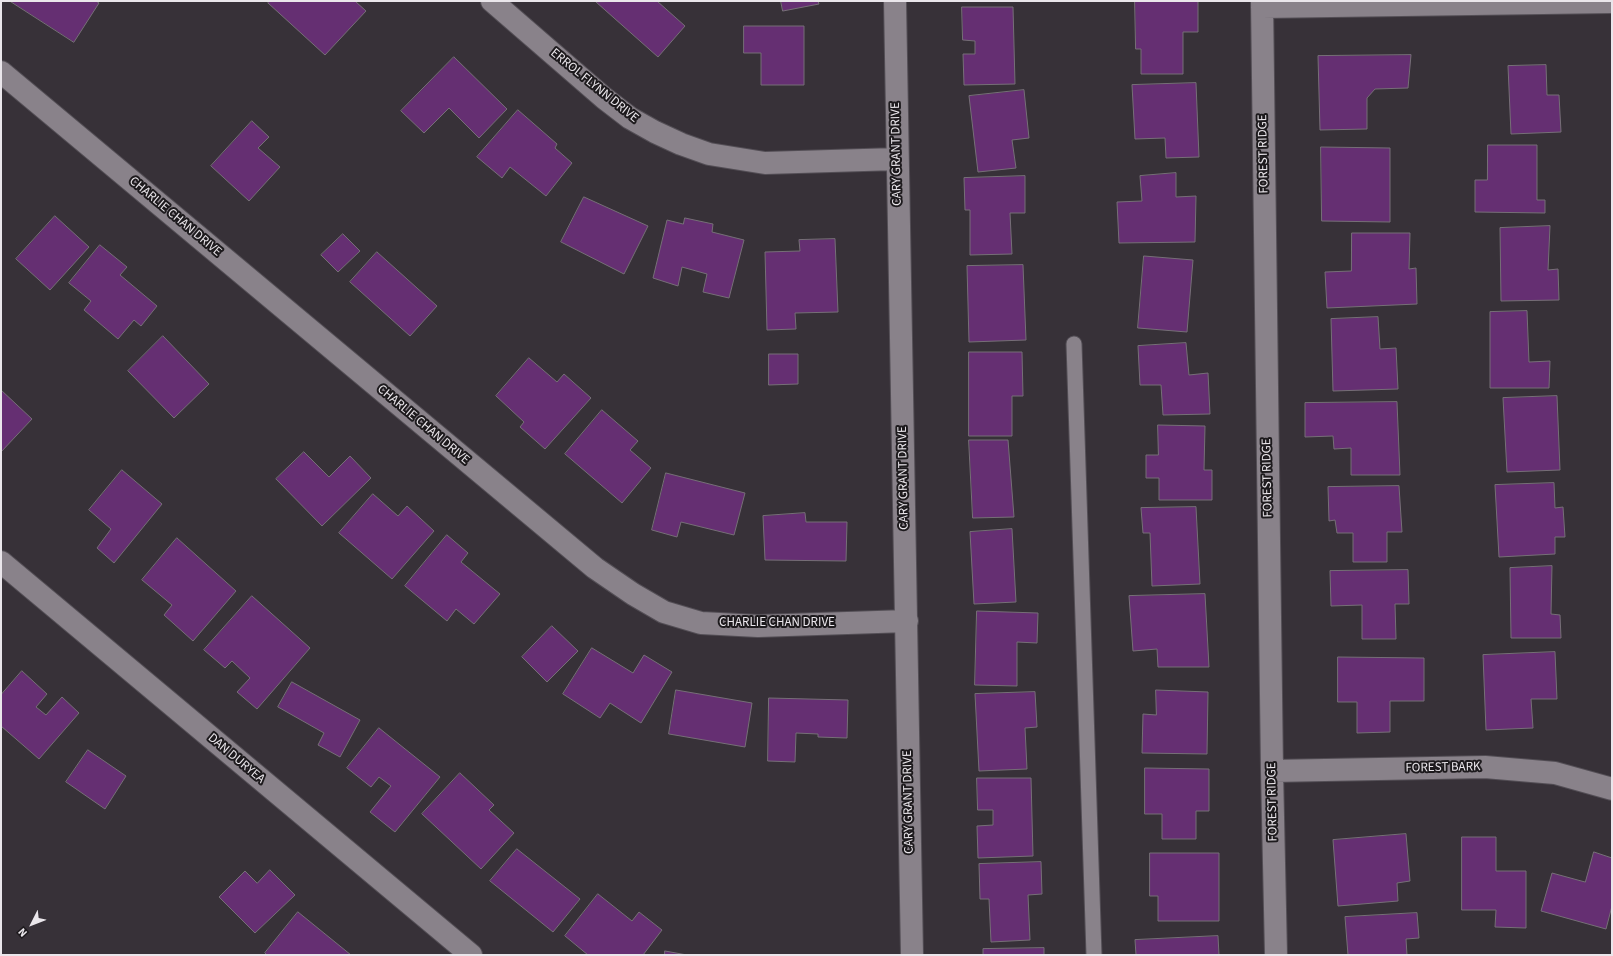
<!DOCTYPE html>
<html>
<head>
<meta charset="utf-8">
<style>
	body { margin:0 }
	#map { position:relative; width:1613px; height:956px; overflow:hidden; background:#373138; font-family:"Source Sans 3",sans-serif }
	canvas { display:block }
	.frame { position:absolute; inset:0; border:2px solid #eae6eb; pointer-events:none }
	.north { position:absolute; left:12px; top:904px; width:40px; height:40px; -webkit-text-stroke:3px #1d1a1d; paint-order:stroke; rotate:228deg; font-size:11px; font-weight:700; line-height:16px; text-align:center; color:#eae6eb }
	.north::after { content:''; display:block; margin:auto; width:14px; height:18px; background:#eae6eb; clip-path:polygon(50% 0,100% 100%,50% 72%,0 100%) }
</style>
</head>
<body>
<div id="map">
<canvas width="1613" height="956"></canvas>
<div class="frame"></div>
<div class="north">N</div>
</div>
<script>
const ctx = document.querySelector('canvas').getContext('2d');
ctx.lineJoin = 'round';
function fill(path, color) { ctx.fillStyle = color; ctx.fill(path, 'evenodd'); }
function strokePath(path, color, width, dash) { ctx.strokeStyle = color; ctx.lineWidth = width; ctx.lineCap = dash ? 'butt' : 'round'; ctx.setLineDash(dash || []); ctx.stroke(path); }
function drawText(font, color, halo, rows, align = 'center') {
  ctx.font = font + ' "Source Sans 3",sans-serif'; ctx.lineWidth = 4; ctx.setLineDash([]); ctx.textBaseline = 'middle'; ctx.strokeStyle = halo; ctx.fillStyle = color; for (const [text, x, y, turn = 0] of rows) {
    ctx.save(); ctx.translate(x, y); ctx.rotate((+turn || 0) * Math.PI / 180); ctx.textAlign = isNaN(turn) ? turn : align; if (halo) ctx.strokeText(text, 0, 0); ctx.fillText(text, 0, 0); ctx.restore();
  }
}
const building = new Path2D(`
	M10,1H96L99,3L74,42Z
	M270,1H355L366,11L325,55L268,3Z
	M657,1L685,26L658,57L596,2Z
	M781,1H818L819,4L783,11Z
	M1135,1H1198V32H1183V74H1141V49H1136Z
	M962,7H1013L1015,84L964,85L963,54H975V41L963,40Z
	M744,26H804V85H761V53H744Z
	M1411,55L1408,88L1375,89L1367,98V129L1320,130L1318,56Z
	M454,57L507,109L479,138L449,108L424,133L401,111Z
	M1546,65L1547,95H1559L1561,132L1511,134L1508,66Z
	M1196,83L1199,157L1166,158L1165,138L1135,139L1132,85Z
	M1024,90L1029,138L1012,140L1016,168L978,172L969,96Z
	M518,110L557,144L555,148L572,163L546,196L510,167L502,178L477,157Z
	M252,121L269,137L258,148L280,167L249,201L211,166Z
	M1488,145H1537V200H1545V213L1475,212V180H1487Z
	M1321,147L1390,148V222L1322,221Z
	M1176,173V197L1196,196L1195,242L1119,243L1117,202L1142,201L1140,176Z
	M1025,176V213H1010L1012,254L970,255V210H965L964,178Z
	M584,197L648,226L624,274L561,242Z
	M55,216L89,247L50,290L16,259Z
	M685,218L713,224L712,232L744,240L729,298L703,292L707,274L682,267L678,286L653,278L667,220L683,224Z
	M1550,226L1548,270L1558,269L1559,300L1501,301L1500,228Z
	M1352,233H1410L1409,269L1416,268L1417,304L1327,308L1325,272L1351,271Z
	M343,234L360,251L338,272L321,255Z
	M835,239L838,312L795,313L796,329L767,330L765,252L800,251L799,240Z
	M100,245L127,267L120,275L157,306L141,326L134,320L118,339L84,310L91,301L69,283Z
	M377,252L437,306L410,336L350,282Z
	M1144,256L1193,260L1187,332L1138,328Z
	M1023,265L1026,340L969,342L967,266Z
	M1527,311L1529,362L1550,361L1549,388H1490V312Z
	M1378,317L1380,349L1396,348L1398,389L1333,391L1331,319Z
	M163,336L209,384L174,418L128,371Z
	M1186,343L1189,375L1208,373L1210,414L1163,415L1161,385H1140L1138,346Z
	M969,352H1022L1023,396H1012V436H969Z
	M769,354H798V384L769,385Z
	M529,358L557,382L564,374L591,398L545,449L520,427L524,422L496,396Z
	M1,390L32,419L1,452Z
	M1557,396L1560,470L1507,472L1503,398Z
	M1397,402L1400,475H1351V448L1334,449L1333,436L1305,437V403Z
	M602,410L638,441L630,450L651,468L622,503L565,454Z
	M1158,425L1205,426L1204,470H1212V500H1159V478H1146V455H1158Z
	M969,440H1008L1014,517L973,518Z
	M304,452L329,477L350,456L371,478L322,526L276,479Z
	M122,470L162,504L114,563L97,548L111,529L89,510Z
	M666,473L745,493L734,535L681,522L677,537L652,530Z
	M1554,483L1555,508L1563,507L1565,537H1555V554L1499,557L1495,485Z
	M1399,486L1402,532H1387V562H1353V533H1337L1335,520L1329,521L1328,487Z
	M373,494L398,516L407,506L434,531L392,579L339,533Z
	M1196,507L1200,584L1152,586L1150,533H1143L1141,508Z
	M805,513L806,522H847L846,561L765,560L763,516Z
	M1012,529L1016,602L974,604L970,532Z
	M447,535L468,553L461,562L500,594L474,624L456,609L447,621L405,586Z
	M177,538L236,591L193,641L164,615L172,605L142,580Z
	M1552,566L1551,614L1560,615L1561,638H1511L1510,568Z
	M1408,570L1409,604H1395L1396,639H1362V605L1331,606L1330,571Z
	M1205,594L1209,667H1158L1157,649L1133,651L1129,596Z
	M252,596L310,648L257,709L237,692L250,678L232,661L225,668L204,650Z
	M977,611L1038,613L1037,643L1017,642V686L975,685Z
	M552,626L578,651L547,682L522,657Z
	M592,648L633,673L644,655L672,672L641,723L610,703L600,718L563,694Z
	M1555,652L1557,699H1531L1533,728L1486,730L1483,655Z
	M1338,657L1424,658V701H1390V732L1357,733V702H1338Z
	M22,671L47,694L36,707L46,715L62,697L79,713L39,759L1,726V695Z
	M292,682L360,720L340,757L318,745L324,733L278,707Z
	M676,690L752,703L745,747L669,734Z
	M1156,690L1208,692L1207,754L1142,753L1143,714L1156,715Z
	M1035,692L1037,727L1025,728L1027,769L979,771L975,694Z
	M769,698L848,700L847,738L818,737V734L796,733L795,762L768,761Z
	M379,728L440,777L395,832L370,812L391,786L379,777L371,787L347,768Z
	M88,750L126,776L105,809L66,782Z
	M1145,768L1209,769V811H1196V839H1162V814H1145Z
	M460,773L494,805L489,810L514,833L481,869L422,814Z
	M977,778H1031L1033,856L978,858L977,826L993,825V810H978Z
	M1406,834L1410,881L1397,883L1398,901L1338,906L1333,840Z
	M1462,837H1496V871H1526V928L1495,927L1496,910H1462Z
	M517,849L580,899L553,932L490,881Z
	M1594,852L1612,858V906L1606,929L1541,911L1552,873L1585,882Z
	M1150,853H1219V921H1158V896H1150Z
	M1041,862L1042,894L1028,895L1030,940L991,942L989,899H980L979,864Z
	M270,870L295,895L255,933L219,897L245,871L257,883Z
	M598,894L632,921L639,912L662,930L643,955H588L565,936Z
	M298,912L351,955H267L265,953Z
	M1417,913L1419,938L1406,939L1407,955H1348L1345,917Z
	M1218,936L1219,955H1136L1135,940Z
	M1044,948V955H983V949Z
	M665,951L687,955H665Z`);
const lane = new Path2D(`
	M1074,344L1094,955`);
const street = new Path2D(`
	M492,1L604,98L630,118L655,132L681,144L709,154L765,163L897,159
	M895,1L912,955
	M1262,1L1272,771L1276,955
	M1262,7L1612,2
	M1,72L595,568L633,594L664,612L701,623L758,626L907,621
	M1,562L471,955
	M1272,771L1485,767L1555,773L1612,789`);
const streetNames = [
	["ERROL FLYNN DRIVE",594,86,39],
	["CARY GRANT DRIVE",897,154,-91],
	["FOREST RIDGE",1264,154,-91],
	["CHARLIE CHAN DRIVE",175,217,40],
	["CHARLIE CHAN DRIVE",423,425,40],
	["CARY GRANT DRIVE",904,478,-91],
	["FOREST RIDGE",1268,478,-91],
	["CHARLIE CHAN DRIVE",777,623],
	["DAN DURYEA",236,759,40],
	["FOREST BARK",1443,768,-1],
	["CARY GRANT DRIVE",909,802,-91],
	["FOREST RIDGE",1273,802,-91]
];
fill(building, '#652f72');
strokePath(building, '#766f77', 1);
strokePath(lane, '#534e55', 17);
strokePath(street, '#534e55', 24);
strokePath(lane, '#89828a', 15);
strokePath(street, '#89828a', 22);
drawText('13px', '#eae6eb', '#1d1a1d', streetNames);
</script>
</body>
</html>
